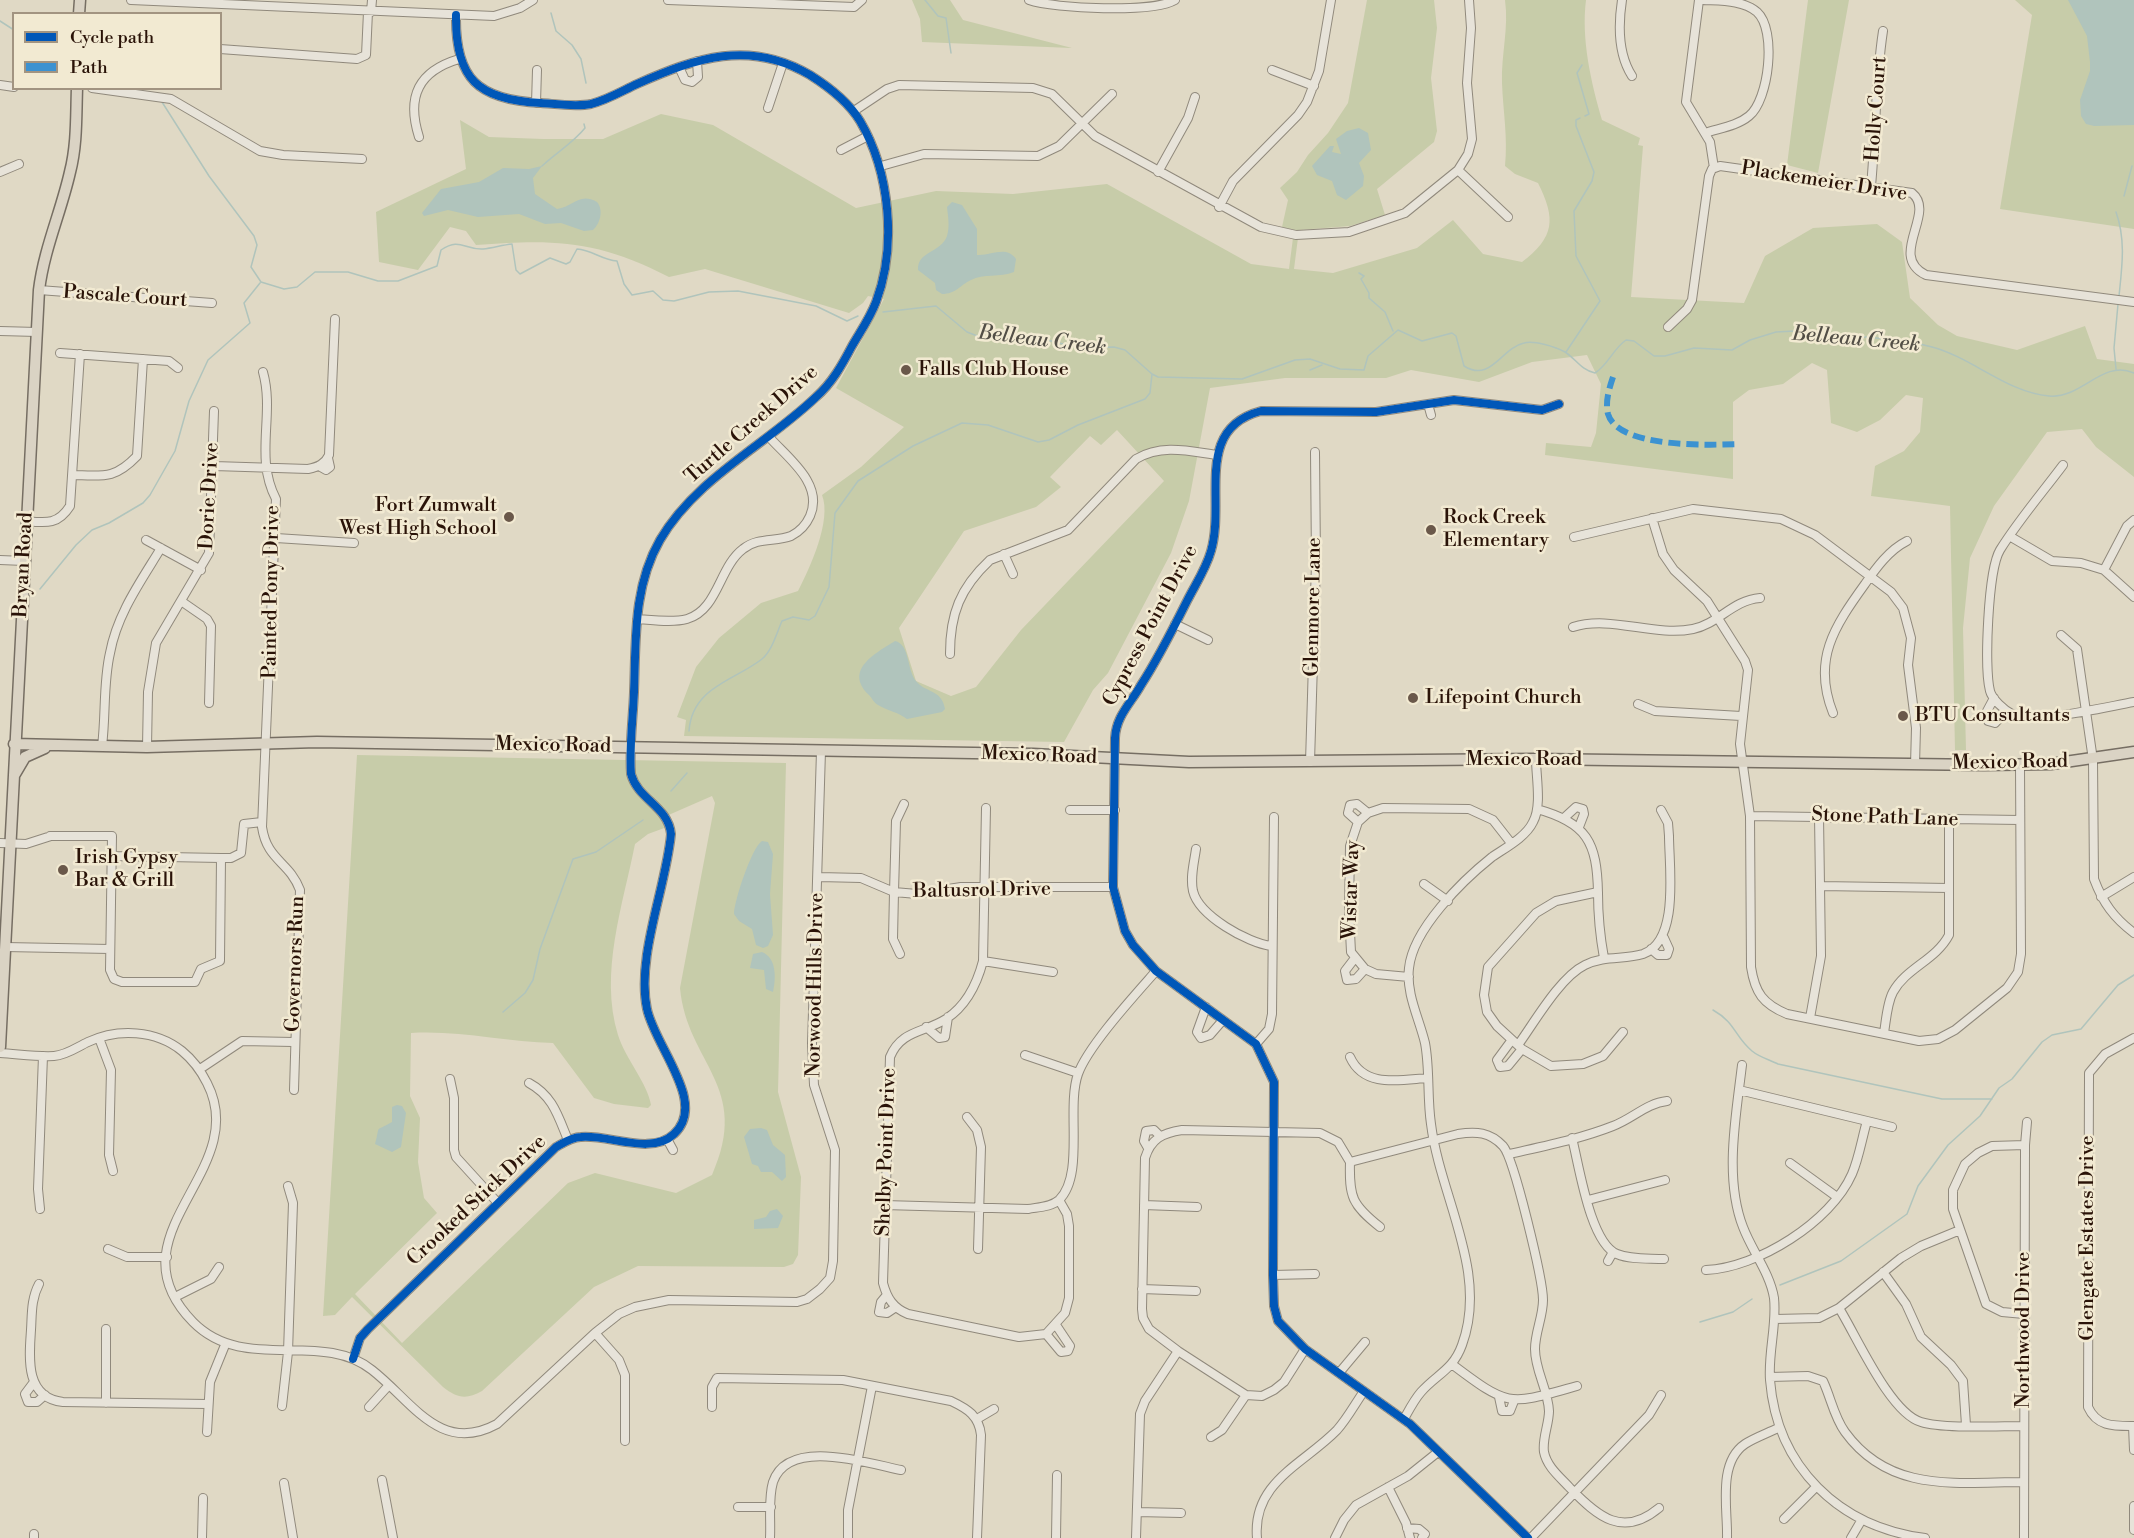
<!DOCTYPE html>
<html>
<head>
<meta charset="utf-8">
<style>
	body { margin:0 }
	#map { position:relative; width:2134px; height:1538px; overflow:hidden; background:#e0d9c5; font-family:"Libre Bodoni",serif }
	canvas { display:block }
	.legend { position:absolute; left:12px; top:12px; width:210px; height:78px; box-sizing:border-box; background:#f2ead2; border:2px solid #a29481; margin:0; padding:8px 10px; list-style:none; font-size:18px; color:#2a1308 }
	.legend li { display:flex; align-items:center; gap:12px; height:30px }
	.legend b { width:30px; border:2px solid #a29481 }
</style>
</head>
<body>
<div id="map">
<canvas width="2134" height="1538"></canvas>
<ul class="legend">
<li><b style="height:8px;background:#0057b8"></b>Cycle path</li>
<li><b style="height:8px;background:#3c92d1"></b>Path</li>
</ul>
</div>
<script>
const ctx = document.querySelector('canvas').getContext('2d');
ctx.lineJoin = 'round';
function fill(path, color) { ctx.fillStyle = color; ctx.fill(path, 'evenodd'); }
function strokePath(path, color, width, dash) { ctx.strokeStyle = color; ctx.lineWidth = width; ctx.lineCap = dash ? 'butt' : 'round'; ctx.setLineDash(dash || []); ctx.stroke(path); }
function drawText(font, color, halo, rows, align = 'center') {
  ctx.font = font + ' "Libre Bodoni",serif'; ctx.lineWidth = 5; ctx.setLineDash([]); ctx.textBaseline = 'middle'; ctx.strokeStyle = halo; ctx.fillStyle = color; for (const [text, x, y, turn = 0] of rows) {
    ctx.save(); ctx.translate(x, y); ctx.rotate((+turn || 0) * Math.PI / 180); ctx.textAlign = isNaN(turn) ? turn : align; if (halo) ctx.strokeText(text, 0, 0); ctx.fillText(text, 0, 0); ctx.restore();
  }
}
const green = new Path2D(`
	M912,0H950L963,20L1072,48L922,42L920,19Z
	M1367,0H1434L1437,28L1431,78L1437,131L1434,142L1377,189L1385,215L1350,226L1299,230L1294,269L1333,273L1417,248L1453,220L1483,254L1522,262C1555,237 1556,219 1538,183L1515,174L1505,166C1508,137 1503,111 1502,83C1501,55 1509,28 1505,0H1586C1581,39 1591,82 1602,120L1640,138L1638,145L1643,146L1631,297L1744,303L1765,256L1813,228L1877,224L1902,242L1910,298L1938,325L1957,336L2017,350L2085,326L2097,359L2134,364V477L2096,447L2082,429L2047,432L1994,506L1970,558L1963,628L1966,750H1955L1950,506L1871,496L1875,466L1904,451L1920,432L1923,398L1906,395L1880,420L1857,432L1831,423L1827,370L1812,363L1783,384L1749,390L1733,402V479L1545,455L1546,443L1591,447L1596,433L1601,384L1587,355L1532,362L1479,382L1411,370L1386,378H1285L1210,388L1189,501L1171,553L1108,673L1093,690L1064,742L684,736L686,720L677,717L696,667L719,638L761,603L798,591C810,568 832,520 822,495L861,467L904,427L836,388L884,299L868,296L863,303L849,313L705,269L669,277C597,240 555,239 476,245L466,231L450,227L418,270L379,262L376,212L466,169L460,120L489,137L543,139H603L661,114L713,125L856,208L936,191L1013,194L1107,184L1251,264L1289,269L1294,230L1282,227L1288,200L1280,188L1297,172L1308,155L1328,133L1348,103ZM1117,430L1164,481L1021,630L976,687L951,696L916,681L899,628L964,531L1036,507L1061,487L1050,477L1090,436L1101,445Z
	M1808,0H1849L1818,173L1787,165Z
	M2015,0H2134V229L2000,209L2032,15Z
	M357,755L786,763L778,1092L801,1177L798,1255L793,1264L784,1267L638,1266L594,1287L482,1391C466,1400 457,1398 443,1387L352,1297L335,1315L323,1316ZM712,796L715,803L680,988C687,1064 752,1086 712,1175L676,1193L595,1173L568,1183L402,1343L355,1294L437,1213L424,1198L418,1162L420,1118L410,1096L411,1033C459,1030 506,1042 553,1043L594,1098L614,1104L648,1108L651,1105C648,1084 625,1058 618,1035C599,973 623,905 635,844L648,834L667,827L664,817Z`);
const water = new Path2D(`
	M2068,0H2134V125L2094,126L2086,124L2081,116L2080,100L2090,71V62L2087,36Z
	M1359,128L1368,133L1371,150L1359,163L1364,176L1363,186L1346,200L1337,195L1332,181L1317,175L1312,166L1330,146H1334L1332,152L1341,154L1336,139L1347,131Z
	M542,166L533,178L535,194L557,209C573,207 579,192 597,202C604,210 600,224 593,230L584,231L561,223L545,224L519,214L478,217L448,210L424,216L422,213L441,189L479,182L503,168L529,169Z
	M952,202L962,205L977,229V255C991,256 1006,245 1016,259L1014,272C1000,278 983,273 971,280C960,285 956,294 942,294L936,290L935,283L918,270C917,251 941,253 947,236C950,226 948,217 947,207Z
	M895,641C910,644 907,671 916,681C925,693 942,689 945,709L942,712L907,719C898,712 888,711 878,705C874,703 872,698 869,695C843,670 876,653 895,641Z
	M762,841L768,842L773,854L770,894L773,935L768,946L763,948L756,945L752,929L739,921L734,914C734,901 752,847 762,841Z
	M762,952C777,958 776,979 773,992L766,989L764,970L750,968L753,954Z
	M397,1105L402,1106L406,1113L401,1147L392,1152L375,1144C381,1123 373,1133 392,1122V1107Z
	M761,1128L767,1130L773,1145L785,1155L786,1177L782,1181L772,1172H761L758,1166L752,1164L744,1137L750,1129Z
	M777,1209L783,1216L778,1228L754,1229V1220L766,1217L770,1211Z`);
const stream = new Path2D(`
	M925,0L938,16L946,18L951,53
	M134,13V14
	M551,13L556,31L572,45L581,59L586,83
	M0,21L14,30
	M1582,65L1577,73L1589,114L1585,116
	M162,102L209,176L254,236L257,245L251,267L261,282
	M542,166C557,152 573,143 585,128L584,124
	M2124,196L2132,166
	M2116,212C2126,240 2122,267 2119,296
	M1359,273L1364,276L1361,279L1369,293V298L1385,312L1393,331
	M261,282L284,289L297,287L315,272H348L378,281H398L437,266L441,250C460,237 464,250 483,249C493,248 502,245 512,244L516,270L520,274L550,258L566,264L570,262L577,249C592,250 602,260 617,261L624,284L632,295L653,291L663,300L674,301L709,292L738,291L816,306L847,321L858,316
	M883,312L936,306L967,332L980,337L1027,335L1079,348L1114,347L1125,350L1152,374L1158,377L1242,379L1295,360L1310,359L1340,369L1364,370L1368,356L1398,330L1422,341L1452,333L1456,336L1464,366C1491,383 1501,348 1524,343C1534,340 1556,347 1565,352C1576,359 1581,370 1595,373C1608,365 1613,349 1626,340L1634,341L1654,356H1665L1694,348L1732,350L1750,340L1776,332L1795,331C1837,336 1892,336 1932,347C1973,358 2006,392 2049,396C2082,399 2102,359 2134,373
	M1566,352L1600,301L1576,256L1574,211L1592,181L1594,172L1576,126V120L1580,118
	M2116,369L2114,348L2118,304
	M1310,370L1322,365
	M40,589L76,545L92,530L109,523L143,503L150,495L175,451L189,401L208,360L250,323L244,303L260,283
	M689,731C692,687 734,681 762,659C772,651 777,632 782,621L793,617L809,620L815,616L829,587L835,513L858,481L913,446L962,423L988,425L1038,442L1049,440L1078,425L1145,399L1150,393L1152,374
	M671,791L687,773
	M1713,1010C1736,1023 1734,1036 1752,1051C1759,1057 1770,1060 1778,1064L1942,1099H1992
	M503,1012L525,993L533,980L540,949L573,859L596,852L643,820
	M1780,1285L1841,1261L1907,1214L1918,1186L1948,1145L1980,1116L1999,1088L2012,1079L2042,1042L2052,1035L2081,1029L2118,985L2134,975
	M1700,1322L1733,1312L1752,1299`);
const minor = new Path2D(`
	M131,0L494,16L520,8L533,0
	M668,0L854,7L862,0
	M1029,0C1055,9 1153,13 1175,0
	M1622,0C1618,26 1618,54 1632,76
	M1699,0L1686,102L1710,142L1714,168
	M1703,0C1721,1 1743,0 1757,12C1777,30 1769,100 1749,116C1737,126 1720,128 1705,133
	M371,12L372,0
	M220,49L357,59L366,55L368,12
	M679,67L685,80L692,82L698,77L697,61
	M1272,70L1314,86
	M0,85L14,87
	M92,88L171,99L260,151L283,155L362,159
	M536,103L537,70
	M768,108L783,63
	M854,111L887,89L899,85L1033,88L1052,94L1095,136L1261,227L1296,235L1349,232L1405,213L1458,170L1468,154L1472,139L1467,83L1471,28L1469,0
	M419,137C406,96 419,71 459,59
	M841,150L868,136
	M881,166L924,154L1038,156L1059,146L1112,94
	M1458,170L1508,217
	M0,172L19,164
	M1158,172L1188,118L1195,97
	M1871,186C1876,134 1875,83 1883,31
	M1219,207L1233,181L1298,115L1307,102L1319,71L1331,0
	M39,290L212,303
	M1668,327L1687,309L1692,300L1709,176L1712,169L1720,166L1912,193C1937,213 1887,256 1926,275L2134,302
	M0,331L37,332
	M60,353L169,361L178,368
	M263,372C275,415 254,457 276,499L262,827C267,861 289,861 300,890L294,1090
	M1428,404L1431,415
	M2063,465C2042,493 2018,521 2000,550C1988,570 1984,668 1990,691C1992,699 2004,710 2012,714C2037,724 2105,707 2134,702
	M214,466L308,469C318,467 325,464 329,455L335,319
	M319,466L326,470L330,467L328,458
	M74,475C104,476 115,479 137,456L143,359
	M1652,518L1663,554L1674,570L1707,601L1745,661L1748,670L1740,744L1750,816L1751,967C1755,993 1763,1004 1787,1014L1919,1041L1938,1039L1955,1030L2007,988L2018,972L2021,954L2020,766
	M26,521C46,523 58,525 70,506L80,354
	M1574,537L1693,509L1781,519L1815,535L1891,592L1903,608L1911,638L1908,665L1916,728L1915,765
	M2011,537L2052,561L2081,563L2104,570L2134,597
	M276,538L354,543
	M146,540L201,570
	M1004,554L1013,574
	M0,560L24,561
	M2104,570L2127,526L2134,520
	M181,601L207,619L211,626L209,703
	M637,619C653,620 672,623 687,619C718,610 719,567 743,549C758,537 775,542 791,536C799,532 806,525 810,516C824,484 788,458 769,437
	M1175,624L1208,640
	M1573,627C1611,615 1654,637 1693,629C1718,624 1733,600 1760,598
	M2061,635L2077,649L2093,760L2094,879C2103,903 2114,918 2134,933
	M950,654C950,614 960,588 990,560L1068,530L1136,459C1162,444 1188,451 1217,455
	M1994,698L1986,713L1988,721L1995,723L2006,711
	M1638,704L1655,711L1741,716
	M1833,713C1812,660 1834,627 1865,584C1876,568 1889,550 1907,541
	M102,746C106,715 103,683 110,653C117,614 141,581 161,548
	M147,747L148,692L156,643L209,553L214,411
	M1310,762L1316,563L1315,452
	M986,808L983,961C977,984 966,1006 946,1019C924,1033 901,1030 890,1057L883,1283C887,1298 893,1308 908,1314L1019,1337L1046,1334L1065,1313L1069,1298V1226L1067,1214L1059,1200
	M1537,809C1587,823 1597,842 1598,893C1598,915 1600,936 1604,958
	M1070,810H1115
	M1750,816L2020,820
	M1564,818L1576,807L1583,809L1584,814L1579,827
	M1358,822L1348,813L1350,805L1357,804L1368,813
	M50,836H112L110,970L114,979L122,982H195L201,969L220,961L221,858H231L241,853L244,824L262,822
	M0,843L26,844L51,836
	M1196,849C1194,863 1190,877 1193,891C1199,916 1248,943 1271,946
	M112,856L221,858
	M819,877L861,878L894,892L917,894L961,887H1113
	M1424,884L1448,901
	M1820,886L1949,888
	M1598,892L1556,901L1536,913L1488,967L1484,995L1487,1012L1497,1026L1522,1049L1551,1066L1583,1064L1603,1056L1623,1032
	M2101,897L2134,877
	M5,947L110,949
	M1651,949L1658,955H1667L1669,949L1664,938
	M900,954L893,939L894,892L896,821L904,804
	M1355,958L1345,971L1347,980L1356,979L1365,969
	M983,961L1053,972
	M1409,977L1376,974L1365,969L1351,952L1349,912L1350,846L1358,822L1368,813L1383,808L1469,809L1493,820L1511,843
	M1206,1007L1197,1032L1201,1038L1210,1035L1223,1020
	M1810,1018L1821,956L1819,816
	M926,1027L939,1038L945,1037L948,1017
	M1884,1033C1886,1021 1887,1003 1893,992C1906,968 1936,960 1949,935V820
	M99,1038L111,1070L109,1155L113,1171
	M2134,1038L2105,1054L2089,1073L2088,1407C2097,1427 2114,1426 2134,1426
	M1511,1041L1497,1060L1500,1067L1508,1066L1522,1049
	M1256,1044L1269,1029L1272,1014L1274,817
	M1518,1045C1534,1023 1560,977 1585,965C1605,955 1624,960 1643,954C1680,941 1669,867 1669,836L1668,823L1661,810
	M0,1053C18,1054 37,1057 54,1056C67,1055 77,1047 88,1042C118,1028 156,1030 182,1051C193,1060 201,1071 207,1083C253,1172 107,1234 193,1322C244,1374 321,1329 372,1370C412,1401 440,1455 497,1424L595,1333L619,1314L635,1307L669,1300L797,1302L807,1299L820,1289L830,1278L833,1261L835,1150L814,1085L812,1044L821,751
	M1025,1055L1078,1073
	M1350,1057C1364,1088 1399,1080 1427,1078
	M1742,1065C1736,1116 1724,1178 1743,1227C1752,1251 1770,1273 1774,1298C1777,1325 1768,1352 1770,1380C1777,1467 1839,1527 1925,1538
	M200,1069L242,1041L293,1042
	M450,1079L454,1098V1150L456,1157L497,1202
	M529,1083C553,1096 558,1116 568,1140
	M1739,1090L1892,1127
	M967,1117L977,1130L981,1147L978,1249
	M1572,1138C1579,1165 1590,1243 1617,1254C1631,1260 1649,1258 1664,1259
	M667,1139L673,1150
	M1148,1148L1144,1141L1146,1131L1154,1130L1160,1136
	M1509,1154C1544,1146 1580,1139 1613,1126C1632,1119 1647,1103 1667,1101
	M1350,1162C1349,1197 1352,1205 1380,1227
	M1790,1163L1837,1197
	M1588,1200L1665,1180
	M884,1205L1028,1209C1039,1207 1051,1207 1059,1200C1085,1175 1066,1108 1078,1074C1088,1046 1135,995 1156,971
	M1144,1205L1197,1207
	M40,1209L38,1189L43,1056
	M108,1249L127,1257H167
	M1608,1261L1613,1252
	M1706,1270C1757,1268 1831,1222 1852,1174C1859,1158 1862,1138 1867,1121
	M1883,1272L1906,1304L1921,1337L1951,1365L1963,1381L1966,1425
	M1273,1275L1315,1274
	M39,1284C31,1299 32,1314 31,1330C29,1358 25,1398 63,1402L208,1404
	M1142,1289L1196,1291
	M886,1296L881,1302L879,1312L887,1313L896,1307
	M175,1297L211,1279L219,1267
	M1839,1308C1857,1337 1890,1413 1921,1422C1943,1429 1998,1426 2023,1426
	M2024,1314L2002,1312L1986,1304L1953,1209V1190L1965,1164L1978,1153L1992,1146L2025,1145
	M1775,1319L1819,1318L1839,1308L1901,1258L1921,1246L1960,1230
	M595,1333L619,1360L625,1375V1441
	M1046,1334L1061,1352L1068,1351L1070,1346L1056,1325
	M1305,1349L1284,1382L1274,1390L1262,1396L1246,1395L1178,1351L1149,1329L1143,1318L1142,1309L1145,1158C1151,1139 1162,1133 1182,1130L1320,1133L1338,1142L1350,1162L1458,1134C1476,1131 1490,1132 1503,1146C1514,1158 1543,1280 1543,1300C1543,1317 1535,1332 1535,1349C1535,1371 1548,1389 1549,1411C1549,1424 1542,1439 1544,1452C1547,1467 1560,1477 1570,1488C1598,1517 1623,1538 1659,1508
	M353,1359L360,1338L368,1329L556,1147C563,1143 572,1137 581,1137C608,1134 651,1156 674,1134C708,1103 655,1047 647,1009C636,957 666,888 671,834C668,806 638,800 631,774C629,747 633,719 634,692C636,640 633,587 660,540C696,478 766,445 816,397C832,383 842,365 852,346C860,332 870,318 876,302C897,246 890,172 860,121C848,101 829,87 810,75C749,39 696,58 637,84C622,91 607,100 591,104C576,107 556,104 541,103C478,100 455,79 456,15
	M1453,1365C1510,1408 1509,1405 1577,1386
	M1339,1373L1365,1342
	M1770,1377L1808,1376L1823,1381C1831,1398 1834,1417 1845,1432C1890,1494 1957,1482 2024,1482
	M34,1382L25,1394L28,1402H37L45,1395
	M1499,1397L1502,1411H1510L1514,1401
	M106,1403V1329
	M282,1406L288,1352L293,1203L288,1186
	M369,1407L389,1385
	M712,1407V1387L717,1378L843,1380L951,1401C968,1409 979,1416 981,1435L977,1538
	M977,1419L994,1409
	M1404,1419C1409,1410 1414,1400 1421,1392C1437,1374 1453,1370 1462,1345C1489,1272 1440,1197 1431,1124C1427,1098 1430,1069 1425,1043C1419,1018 1406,994 1409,968C1413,929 1462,881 1492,857C1505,848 1526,837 1533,822C1542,806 1536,777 1536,759
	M2133,1426L2134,1450
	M207,1432L210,1382L225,1345
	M1211,1437L1222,1430L1246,1395
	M382,1480L393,1538
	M284,1483L293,1538
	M1388,1487L1406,1523L1410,1538
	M738,1507H771
	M1137,1512L1181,1513
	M1784,1519L1816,1487
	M1407,1528L1419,1529L1425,1534L1422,1538
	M2134,1530V1506
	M34,1538V1534
	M202,1538L203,1498
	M770,1538C771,1520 768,1499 773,1482C788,1437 867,1463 901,1470
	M848,1538V1510L872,1386
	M1056,1538L1057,1475
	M1136,1538L1140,1414L1145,1401L1178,1351
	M1257,1538C1252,1482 1304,1464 1337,1430C1347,1419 1355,1404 1364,1391
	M1335,1538L1344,1520L1356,1505L1408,1476L1438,1452
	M1528,1538L1410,1424L1305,1349L1278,1321L1274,1306L1273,1275L1274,1082L1256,1044L1156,971L1133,945L1125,931L1113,887L1115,738C1116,716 1131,703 1141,685C1158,659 1173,629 1187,601C1195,585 1206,569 1211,551C1226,500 1193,429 1261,411L1376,412L1454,400L1542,410L1559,404
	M1531,1538L1649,1415L1661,1395
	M1727,1538C1728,1510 1717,1463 1745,1444C1754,1438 1768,1433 1778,1428
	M1851,1538L1861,1521
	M2024,1538L2025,1145L2027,1122`);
const major = new Path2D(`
	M79,14L80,0
	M14,744L147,747L317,742L1033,754L1189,762L1536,759L1984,765L2051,764L2134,752
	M15,774L25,757L45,748
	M0,1047L39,290C44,249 61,212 70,172C77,145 76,117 77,88`);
const quiet = new Path2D(`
	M1613,377C1609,389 1605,402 1608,414C1618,449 1712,445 1740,444`);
const cycleway = new Path2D(`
	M353,1359L360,1338L368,1329L556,1147C563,1143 572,1137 581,1137C608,1134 651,1156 674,1134C708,1103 655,1047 647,1009C636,957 666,888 671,834C668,806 638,800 631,774C629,747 633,719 634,692C636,640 633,587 660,540C696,478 766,445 816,397C832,383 842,365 852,346C860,332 870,318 876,302C897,246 890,172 860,121C848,101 829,87 810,75C749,39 696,58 637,84C622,91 607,100 591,104C576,107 556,104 541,103C478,100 455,79 456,15
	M1528,1538L1410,1424L1305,1349L1278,1321L1274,1306L1273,1275L1274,1082L1256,1044L1156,971L1133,945L1125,931L1113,887L1115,738C1116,716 1131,703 1141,685C1158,659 1173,629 1187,601C1195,585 1206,569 1211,551C1226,500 1193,429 1261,411L1376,412L1454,400L1542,410L1559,404`);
const markers = [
	[906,370,6,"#6a584a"],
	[509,517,6,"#6a584a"],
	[1431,530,6,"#6a584a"],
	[1413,698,6,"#6a584a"],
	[1903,716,6,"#6a584a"],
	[63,870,6,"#6a584a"]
];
const streetNames = [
	["Holly Court",1877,109,-86],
	["Plackemeier Drive",1824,182,9],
	["Pascale Court",125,297,4],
	["Turtle Creek Drive",752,425,-41],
	["Dorie Drive",210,496,-87],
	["Bryan Road",24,565,-87],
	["Painted Pony Drive",272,592,-89],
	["Glenmore Lane",1314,607,-89],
	["Cypress Point Drive",1151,626,-62],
	["Mexico Road",553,746,1],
	["Mexico Road",1039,756,2],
	["Mexico Road",1524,760],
	["Mexico Road",2010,763,-1],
	["Stone Path Lane",1885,818,2],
	["Wistar Way",1352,890,-88],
	["Baltusrol Drive",982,891,-1],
	["Governors Run",296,964,-88],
	["Norwood Hills Drive",816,985,-89],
	["Shelby Point Drive",887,1152,-88],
	["Crooked Stick Drive",477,1201,-43],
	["Glengate Estates Drive",2088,1238,-90],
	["Northwood Drive",2024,1330,-90]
];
const poiNames = [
	["Falls Club House",918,370],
	["Fort Zumwalt",497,506,"right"],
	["West High School",497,529,"right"],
	["Rock Creek",1443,518],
	["Elementary",1443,541],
	["Lifepoint Church",1425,698],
	["BTU Consultants",1915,716],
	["Irish Gypsy",75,858],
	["Bar & Grill",75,881]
];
const waterNames = [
	["Belleau Creek",1856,340,5],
	["Belleau Creek",1042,341,7]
];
fill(green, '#c7cca9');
fill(water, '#b0c4bc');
strokePath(stream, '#b0c4bc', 1.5);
strokePath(minor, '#90897c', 10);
strokePath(major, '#766e63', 13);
strokePath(minor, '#e7e3d9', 8);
strokePath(major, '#dad3c4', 10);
strokePath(quiet, '#3c92d1', 6, [12, 6]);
strokePath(cycleway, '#0057b8', 8);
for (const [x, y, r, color] of markers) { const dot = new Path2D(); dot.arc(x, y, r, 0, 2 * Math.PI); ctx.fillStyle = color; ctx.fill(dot); strokePath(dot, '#f2ead2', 2); }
drawText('20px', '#2a1308', '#f2ead2', streetNames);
drawText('20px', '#2a1308', '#f2ead2', poiNames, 'left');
drawText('italic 21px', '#524e46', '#f2ead2', waterNames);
</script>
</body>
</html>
